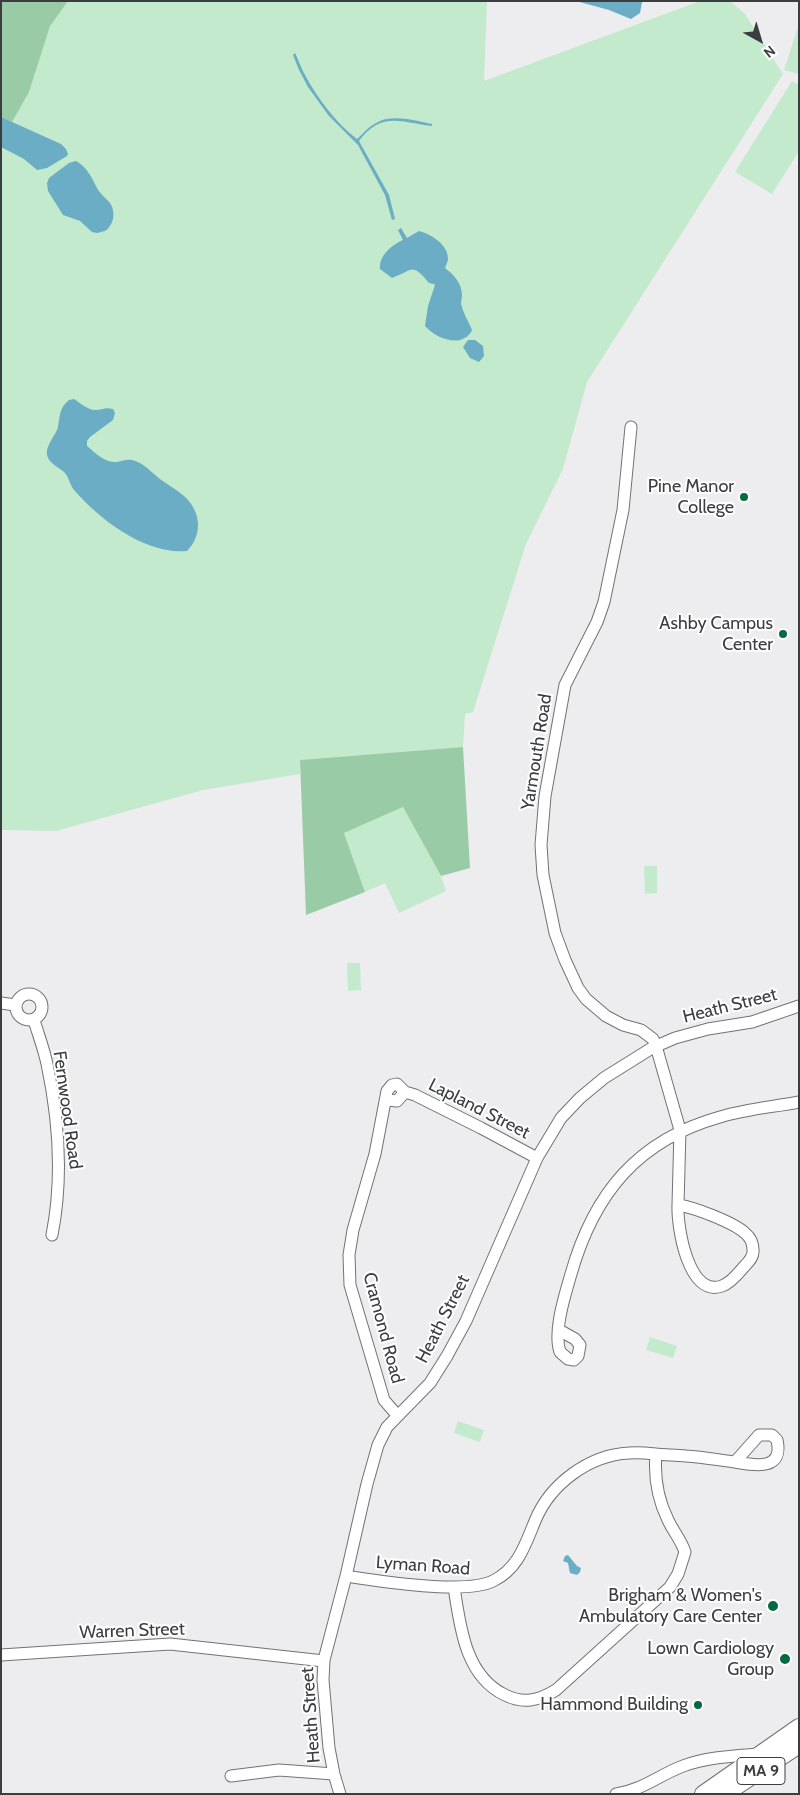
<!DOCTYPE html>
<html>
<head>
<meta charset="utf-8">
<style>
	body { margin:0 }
	#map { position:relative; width:800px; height:1795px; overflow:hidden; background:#ededef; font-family:Cabin,sans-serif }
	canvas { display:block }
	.frame { position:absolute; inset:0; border:2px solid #3c3d3e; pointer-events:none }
	.north { position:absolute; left:735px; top:15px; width:50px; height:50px; -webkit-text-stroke:4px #fff; paint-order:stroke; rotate:141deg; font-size:14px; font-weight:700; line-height:20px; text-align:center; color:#3c3d3e }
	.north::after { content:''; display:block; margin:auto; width:18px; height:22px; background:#3c3d3e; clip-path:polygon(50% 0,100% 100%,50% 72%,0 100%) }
</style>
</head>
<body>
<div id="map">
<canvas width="800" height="1795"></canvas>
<div class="frame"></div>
<div class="north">N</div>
</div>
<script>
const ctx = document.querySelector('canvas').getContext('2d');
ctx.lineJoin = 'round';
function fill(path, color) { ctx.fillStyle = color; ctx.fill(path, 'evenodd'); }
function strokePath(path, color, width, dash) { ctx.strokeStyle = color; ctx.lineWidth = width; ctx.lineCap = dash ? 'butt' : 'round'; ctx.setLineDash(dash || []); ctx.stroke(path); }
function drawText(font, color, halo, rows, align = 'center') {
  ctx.font = font + ' Cabin,sans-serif'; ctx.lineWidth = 4; ctx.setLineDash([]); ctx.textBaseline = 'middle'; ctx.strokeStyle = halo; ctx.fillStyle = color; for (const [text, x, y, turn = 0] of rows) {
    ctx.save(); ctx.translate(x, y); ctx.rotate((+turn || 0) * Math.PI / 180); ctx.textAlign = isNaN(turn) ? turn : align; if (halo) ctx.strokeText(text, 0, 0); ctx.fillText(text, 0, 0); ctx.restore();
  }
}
const green = new Path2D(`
	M1,1H487L484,81L700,1H730L745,14L783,74L587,382L563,469L526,544L473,712L465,714L463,747L301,760L300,774L203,790L56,831L1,830Z
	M799,24V74L784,70Z
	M792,81L799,85V151L772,194L735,172Z
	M403,807L441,876L446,891L399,913L385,883L365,892L344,833Z
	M644,866H657V893L645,894Z
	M347,963H360L361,990L348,991Z
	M650,1337L677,1346L673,1358L646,1350Z
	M458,1421L484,1430L480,1442L454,1433Z`);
const forest = new Path2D(`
	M1,1H68L50,26L29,92L12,122L1,117Z
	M463,747L470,868L441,876L403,807L344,833L365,892L306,915L300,760Z`);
const water = new Path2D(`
	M576,1H642V2L640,13L631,19L609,10Z
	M295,53C299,61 301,68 305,75C318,99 336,123 357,139C364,133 369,126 378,122C392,114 417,121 432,124V126C400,122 381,111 359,141L389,195L395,219L392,220L385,195L358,145L329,116L308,87L299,70L293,55Z
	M1,117L61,144L66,149L68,154L67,156L47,168L37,170L24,159L1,147Z
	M76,161C87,167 92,178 97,188C100,194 106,198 110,203C116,212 114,225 105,231L97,233L92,232L80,221L63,215L48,191L47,183L49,178L69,163Z
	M401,228L407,238L419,231C431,234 449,245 448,260C447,263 446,265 445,268C453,274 462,283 462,295C462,300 460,302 462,307C464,315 469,322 472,330C463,349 436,339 425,326L428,306L435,285L434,284L429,283C411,262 414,270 392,278L380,269C379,255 392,245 403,240L398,230Z
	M468,340H475L483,346L484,356L479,362L470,358L463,347Z
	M74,399C80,403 89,411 97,410C105,409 104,407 113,409L115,413L113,420L90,437L87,441V446C95,453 105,463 117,462C122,461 127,459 132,460C143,462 152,473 160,479C169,486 180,491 188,500C202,516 201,537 187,551C146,555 100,520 74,490C70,485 69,478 65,473C59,467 49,464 47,455C45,446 56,435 58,427C60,416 59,408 69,400Z
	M568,1555L577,1566L581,1568L580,1572L577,1575L570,1573L568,1563L563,1561L565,1556Z`);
const minor = new Path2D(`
	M631,427L623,510L604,602L597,622L565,685L545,796L541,845L543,875L555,933L565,960L578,988L586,999L606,1016L623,1025L641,1030L653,1039L656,1046L680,1130L678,1205C693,1207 733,1222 745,1233C750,1237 753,1243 753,1250C754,1258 747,1263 742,1269C737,1275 730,1283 722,1286C688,1298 677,1226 678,1205
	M16 1007a13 13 0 1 1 26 0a13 13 0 1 1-26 0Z
	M1,1003L15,1005
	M34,1020C38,1034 44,1049 47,1064C59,1120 63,1179 52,1235
	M387,1100L397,1101L405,1092
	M559,1330L575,1339L580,1345L578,1356L574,1360L568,1359L560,1352C553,1331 565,1295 571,1274C594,1193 638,1140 720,1117C746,1109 773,1107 799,1102
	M397,1415L384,1400L350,1285L349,1255L353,1230L375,1154L387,1091L392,1085L397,1084L405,1092L415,1095L481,1128L537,1158
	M346,1576C378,1581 465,1595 493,1581C518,1569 525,1545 535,1521C550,1484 589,1455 629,1453C638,1452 647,1453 655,1454C666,1455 676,1455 686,1456C702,1457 719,1460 735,1462L759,1435H772L777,1440C784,1472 753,1465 735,1462
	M454,1587C460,1626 465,1676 505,1695C523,1704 538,1701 556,1690L670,1587L678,1574L685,1552C681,1540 673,1531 668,1520C658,1500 654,1477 656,1454
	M1,1655L170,1644L324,1661
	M231,1776L279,1770L334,1774
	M340,1794L334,1774L329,1748L323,1680L324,1660L346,1576L367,1484L378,1445L387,1427L430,1383L447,1356L466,1321L537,1158L561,1118L580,1098L604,1078L652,1048L675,1038L708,1029L752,1022L799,1006
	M616,1794C643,1790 659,1775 683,1766C707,1757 734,1756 759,1754`);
const highway = new Path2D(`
	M703,1794L799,1727
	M725,1794L799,1745`);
const markers = [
	[744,497,5,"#046a3f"],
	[783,634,5,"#046a3f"],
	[773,1606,6,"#046a3f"],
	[785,1659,6,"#046a3f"],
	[698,1705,5,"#046a3f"]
];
const shields = [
	[761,1771,48]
];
const shieldNames = [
	["MA 9",761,1771]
];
const poiNames = [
	["Pine Manor",734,487],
	["College",734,508],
	["Ashby Campus",773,624],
	["Center",773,645],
	["Brigham & Women's",762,1596],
	["Ambulatory Care Center",762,1617],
	["Lown Cardiology",774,1649],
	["Group",774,1670],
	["Hammond Building",688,1705]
];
const streetNames = [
	["Yarmouth Road",537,752,-81],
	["Heath Street",730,1006,-14],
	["Lapland Street",479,1109,27],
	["Fernwood Road",67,1110,82],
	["Heath Street",443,1319,-63],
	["Cramond Road",383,1328,75],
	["Lyman Road",423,1566,4],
	["Warren Street",132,1631,-2],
	["Heath Street",311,1715,-94]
];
fill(green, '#c3eacc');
fill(forest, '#99cca6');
fill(water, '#6aadc4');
strokePath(minor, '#717274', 13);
strokePath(highway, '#717274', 18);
strokePath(minor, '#fff', 11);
strokePath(highway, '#fff', 16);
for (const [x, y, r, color] of markers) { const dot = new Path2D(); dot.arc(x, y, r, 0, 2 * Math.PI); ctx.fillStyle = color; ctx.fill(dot); strokePath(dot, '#fff', 2); }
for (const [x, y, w] of shields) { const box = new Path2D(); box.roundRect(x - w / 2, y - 13.5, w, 27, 4); ctx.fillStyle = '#fff'; ctx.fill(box); strokePath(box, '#3c3d3e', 1); }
drawText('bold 16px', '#3c3d3e', null, shieldNames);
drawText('18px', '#3c3d3e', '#fff', poiNames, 'right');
drawText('18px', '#3c3d3e', '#fff', streetNames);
</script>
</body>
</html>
